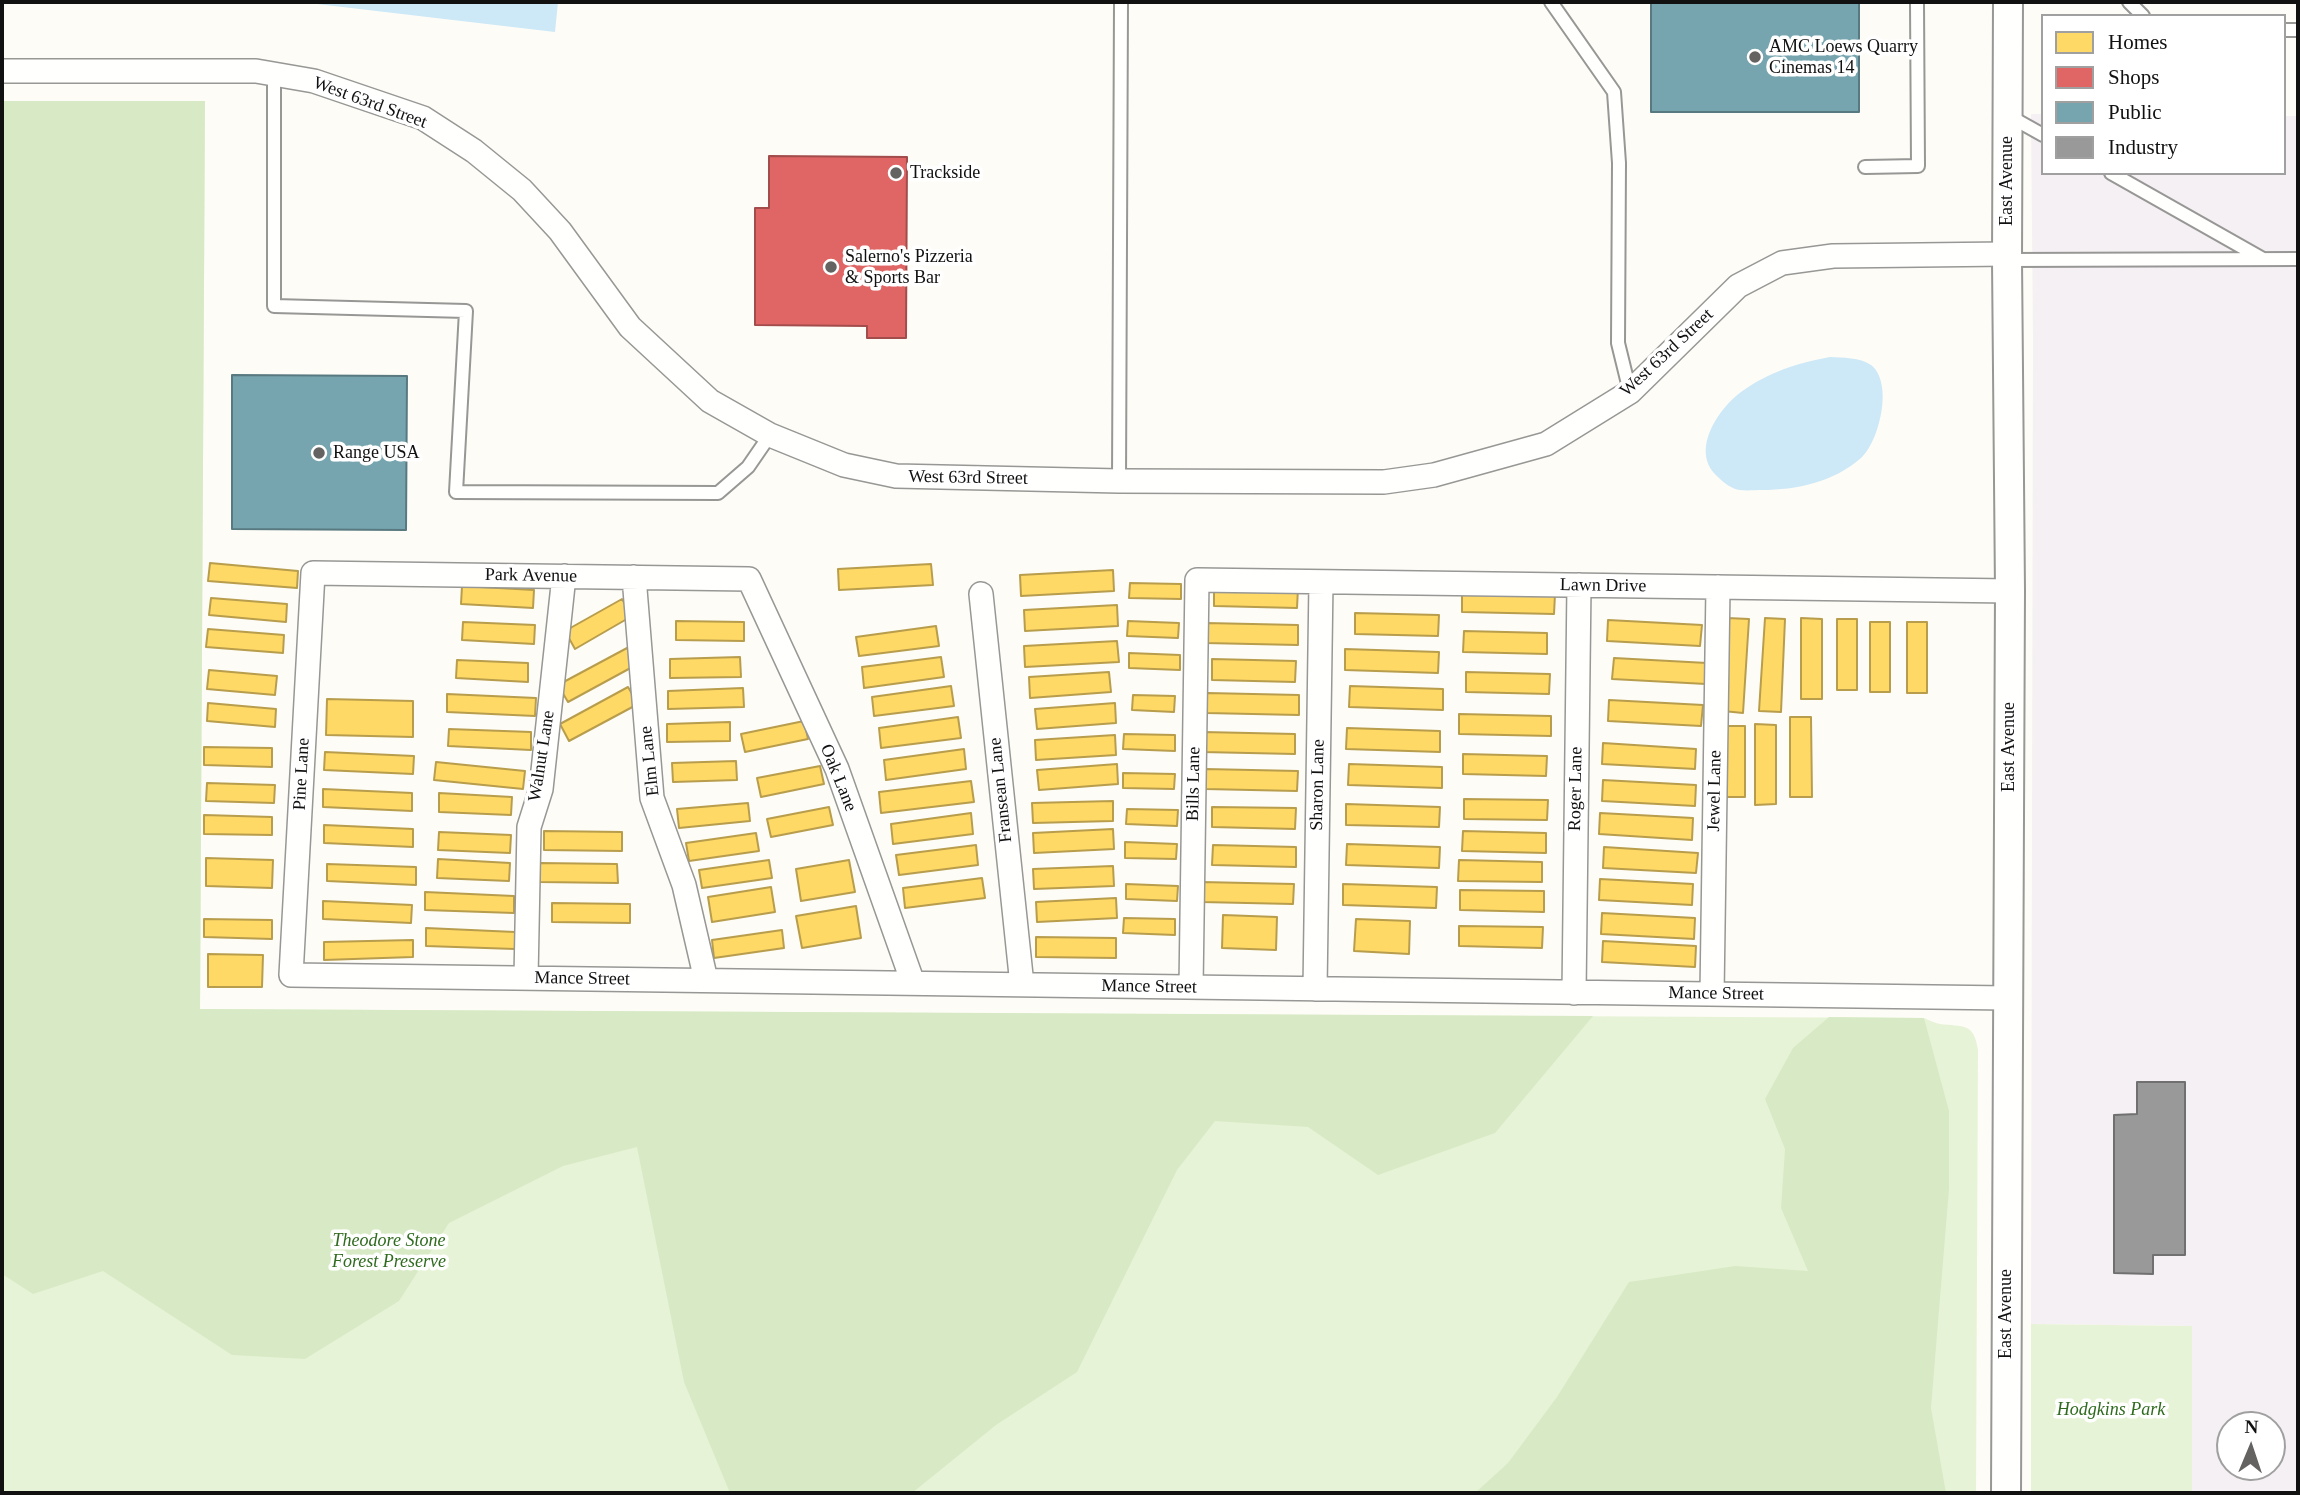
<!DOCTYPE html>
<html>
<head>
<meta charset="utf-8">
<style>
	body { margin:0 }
	#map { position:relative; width:2300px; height:1495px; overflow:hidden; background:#fdfcf7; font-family:"Times New Roman",serif }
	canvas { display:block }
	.frame { position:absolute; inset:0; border:4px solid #111; pointer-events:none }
	.legend { position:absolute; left:2041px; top:14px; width:245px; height:161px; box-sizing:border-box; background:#fff; border:2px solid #a0a0a0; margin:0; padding:9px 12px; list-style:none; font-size:21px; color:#111 }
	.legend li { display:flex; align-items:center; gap:14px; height:35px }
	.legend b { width:35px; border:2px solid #a0a0a0 }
	.north { position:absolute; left:2216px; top:1411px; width:70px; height:70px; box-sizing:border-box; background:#fff; border:2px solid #a0a0a0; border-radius:50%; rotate:2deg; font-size:19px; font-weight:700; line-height:28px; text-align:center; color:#111 }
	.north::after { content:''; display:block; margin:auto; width:24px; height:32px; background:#646362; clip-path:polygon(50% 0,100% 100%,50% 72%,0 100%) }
</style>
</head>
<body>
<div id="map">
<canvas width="2300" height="1495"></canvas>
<div class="frame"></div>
<ul class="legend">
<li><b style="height:19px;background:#ffd966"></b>Homes</li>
<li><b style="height:19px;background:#e06666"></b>Shops</li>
<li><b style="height:19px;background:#76a5af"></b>Public</li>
<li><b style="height:19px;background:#999"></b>Industry</li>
</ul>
<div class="north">N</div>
</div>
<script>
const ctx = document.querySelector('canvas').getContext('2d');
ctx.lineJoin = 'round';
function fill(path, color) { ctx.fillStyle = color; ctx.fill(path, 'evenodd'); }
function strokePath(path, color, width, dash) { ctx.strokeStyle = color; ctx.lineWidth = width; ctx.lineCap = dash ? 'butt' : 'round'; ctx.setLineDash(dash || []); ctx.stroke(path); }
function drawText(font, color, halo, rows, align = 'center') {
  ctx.font = font + ' "Times New Roman",serif'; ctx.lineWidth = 7; ctx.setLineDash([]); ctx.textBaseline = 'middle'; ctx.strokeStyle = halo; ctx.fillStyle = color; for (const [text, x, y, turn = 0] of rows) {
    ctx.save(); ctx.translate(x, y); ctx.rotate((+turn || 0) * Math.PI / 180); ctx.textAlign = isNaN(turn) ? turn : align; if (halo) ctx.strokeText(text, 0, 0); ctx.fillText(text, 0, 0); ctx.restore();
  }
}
const industrial = new Path2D(`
	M2031,114H2043V173H2284V116H2298V1493H2192V1326L2031,1324L2033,340ZM2230,1425H2272V1467H2230Z`);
const green = new Path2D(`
	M2,101H205L200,1009L1924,1018C1929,1020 1935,1023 1940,1024C1963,1027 1974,1022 1978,1050L1976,1493H2Z
	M2031,1324L2192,1326V1493H2031Z`);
const forest = new Path2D(`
	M2,101H205L200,1009L1593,1016L1495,1133L1378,1175L1308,1127L1215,1121L1177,1170L1077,1372L996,1425L912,1493H730L684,1382L637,1147L563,1166L449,1223L399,1301L305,1359L232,1355L103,1271L33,1294L2,1274Z
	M1829,1017L1924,1018L1949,1111V1189L1931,1408L1946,1493H1475L1508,1463L1557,1397L1629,1282L1735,1266L1808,1271L1781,1208L1785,1149L1765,1099L1793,1048Z`);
const water = new Path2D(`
	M300,2H558L555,32Z
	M1830,357C1842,358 1860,357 1871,365C1894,383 1879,442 1861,458C1834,482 1796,490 1762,490C1755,490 1747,491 1740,490C1732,489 1724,483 1718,477C1689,452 1718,409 1741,392C1769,372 1797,363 1830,357Z`);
const homes = new Path2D(`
	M210,563L298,571L297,588L208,581Z
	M931,564L933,585L839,590L838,569Z
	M1113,570L1114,591L1021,596L1020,575Z
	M1130,583L1181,584V599L1129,598Z
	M462,586L534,590L533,608L461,604Z
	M1214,586L1298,588L1297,608L1214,606Z
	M1462,592L1555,594L1554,614L1462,612Z
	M211,598L287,604L286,622L209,615Z
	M622,599L632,616L575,649L565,631Z
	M1117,605L1118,626L1025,631L1024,610Z
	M1355,613L1439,615L1438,636L1355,634Z
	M1727,618L1749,619L1743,713L1723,711Z
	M1765,618L1785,619L1781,712L1759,711Z
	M1801,618L1822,619V699H1801Z
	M1837,619H1857V690H1837Z
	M1608,620L1702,625L1700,646L1607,641Z
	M676,621L744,622V641L676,640Z
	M1128,621L1179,623L1178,638L1127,636Z
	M463,622L535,625L534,644L462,640Z
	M1870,622H1890V692H1870Z
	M1907,622H1927V693H1907Z
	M1206,623L1298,625V645L1205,643Z
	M936,626L939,646L859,656L856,637Z
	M208,629L284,635L283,653L206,647Z
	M1464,631L1547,633V654L1463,652Z
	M1117,641L1119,662L1025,667L1024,646Z
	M627,648L636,665L568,702L558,685Z
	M1345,649L1439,652L1438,673L1345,670Z
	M1129,653L1180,655V670L1129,668Z
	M740,657L741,677L670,678V659Z
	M941,657L944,677L864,688L862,667Z
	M1614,658L1707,663L1706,684L1612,679Z
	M1212,659L1296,661L1295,682L1212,680Z
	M457,660L528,663V682L456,678Z
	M209,670L277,676L275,695L207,689Z
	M1109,672L1111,692L1030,698L1029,677Z
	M1466,672L1550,674L1549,694L1466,692Z
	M951,686L954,706L874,716L872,697Z
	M1350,686L1443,689V710L1349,707Z
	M628,687L638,704L569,741L560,724Z
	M743,688L744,707L668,709V691Z
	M1207,693L1299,695V715L1206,713Z
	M447,694L536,698L535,716L447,712Z
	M1133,695L1175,696L1174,712L1132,710Z
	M327,699L413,701V737L326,735Z
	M1609,700L1703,705L1701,726L1608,721Z
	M208,703L276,709L275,727L207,721Z
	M1115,703L1116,723L1037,729L1035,709Z
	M1459,714L1551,716V736L1459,734Z
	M958,717L961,738L881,748L879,728Z
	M1790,717H1811L1812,797H1790Z
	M804,721L808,739L745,752L741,734Z
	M730,722V741L667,742V724Z
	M1755,724L1776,725V804L1755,805Z
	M1724,726H1745V797H1725Z
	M1347,728L1440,731V752L1346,749Z
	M449,729L531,732V750L448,746Z
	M1203,732L1295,734V754L1202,752Z
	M1124,734L1175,735V751L1123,749Z
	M1115,735L1116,755L1036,760L1035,740Z
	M1603,743L1696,749L1695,769L1602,764Z
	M204,747L272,748V767L204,765Z
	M964,749L966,769L886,780L884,760Z
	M325,752L414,756L413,774L324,770Z
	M1463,754L1547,756L1546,776L1463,774Z
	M736,761L737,780L673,782L672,763Z
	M436,762L525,771L523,789L434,780Z
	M1117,764L1118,784L1039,790L1037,770Z
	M1349,764L1442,767V788L1348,785Z
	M820,766L824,784L761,797L757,778Z
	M1205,769L1298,771L1297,791L1205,789Z
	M1123,773L1175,774L1174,789L1123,788Z
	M1603,780L1696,785L1695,806L1602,801Z
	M971,781L974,802L881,813L879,792Z
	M207,783L275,785L274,803L206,801Z
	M323,789L412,793V811L323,807Z
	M439,793L512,797L511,815L439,812Z
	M1464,799L1548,800L1547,820L1464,819Z
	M1113,801V821L1033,823L1032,803Z
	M748,803L750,821L679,828L677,809Z
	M1346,804L1440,807L1439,827L1346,825Z
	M829,807L833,825L771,837L767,819Z
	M1212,807L1296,808L1295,829L1212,827Z
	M1127,809L1178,810L1177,826L1126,824Z
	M971,813L973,834L893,844L891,824Z
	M1600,813L1693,818L1692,840L1599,834Z
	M204,815L272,817V835L204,834Z
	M324,825L413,829V847L324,843Z
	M1113,829L1114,849L1034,853L1033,833Z
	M544,831L622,832V851L544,850Z
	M1463,831L1546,833V853L1462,851Z
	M439,832L511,835L510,853L438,850Z
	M756,833L759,851L689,861L686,843Z
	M1125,842L1177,844L1176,859L1125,858Z
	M1347,844L1440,847L1439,868L1346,865Z
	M976,845L978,865L899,875L896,855Z
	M1213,845L1296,847V867L1212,865Z
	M1604,847L1698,853L1696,873L1603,868Z
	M206,858L273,860L272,888L206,886Z
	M438,859L510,863L509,881L437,878Z
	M769,860L772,878L702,888L699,870Z
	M849,860L855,892L801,901L796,869Z
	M1459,860L1542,862V882L1458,881Z
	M540,863L617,864L618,883L539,882Z
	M327,864L416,867V885L327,881Z
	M1113,866L1114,886L1034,889L1033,869Z
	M982,878L985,898L905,908L903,888Z
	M1600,879L1693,884L1692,905L1599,900Z
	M1201,882L1294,884L1293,904L1201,902Z
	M1126,884L1178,886L1177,901L1126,899Z
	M1343,884L1437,887L1436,908L1343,905Z
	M771,887L775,912L712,922L708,897Z
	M1460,890L1544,891V912L1460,910Z
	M425,892L514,896V913L425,910Z
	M1116,898L1117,918L1037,922L1036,902Z
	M323,901L412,905L411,923L323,919Z
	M552,903L630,904V923L552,922Z
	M856,906L861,938L802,948L796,916Z
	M1602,913L1695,918L1694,939L1601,934Z
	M1223,915L1277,917L1276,950L1222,948Z
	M1124,918L1175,919V935L1123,933Z
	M204,919L272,920V939L204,937Z
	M1356,919L1410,921L1409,954L1354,951Z
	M1459,926L1543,927L1542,948L1459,946Z
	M426,928L515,932V949L426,946Z
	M782,930L784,948L714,958L712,940Z
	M1036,937L1116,938V958L1036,957Z
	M413,940V957L324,960V942Z
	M1603,941L1696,946L1695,967L1602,962Z
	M208,954L263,955L262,987H208Z`);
const shops = new Path2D(`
	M769,156L907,157L906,338H867V326L755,325V208H769Z`);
const public = new Path2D(`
	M1651,2H1859V112H1651Z
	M232,375L407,376L406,530L232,529Z`);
const industry = new Path2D(`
	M2137,1082H2185V1255H2153V1274L2114,1273V1115L2137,1114Z`);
const service = new Path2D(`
	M1551,2L1614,92L1619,163L1618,343L1630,392
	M2129,2L2143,16
	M2284,30H2298
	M274,74V306L466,311L456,492L718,493L748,467L770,435
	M2009,116L2043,135
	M1865,167L1918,166L1917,2
	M2111,173L2263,259
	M2007,260L2298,259
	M1119,481L1121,2`);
const minor = new Path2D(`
	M2,71H256L314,81L423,118L474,151L522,190L560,231L630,327L710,401L770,435L844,465L896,476L1119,481L1384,482L1434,475L1546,444L1630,392L1738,286L1782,263L1833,256L2007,254
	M634,577L652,798L684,885L706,980
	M981,594L1022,985
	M526,978L529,827L541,789L564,576
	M913,983L837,769L749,579L313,573L291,975C863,982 1435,989 2007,998
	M1191,987L1197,580L2010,591
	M1315,989L1321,582
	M1574,993L1579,585
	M1712,994L1718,587`);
const tertiary = new Path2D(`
	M2006,1493L2010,591L2007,260L2008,2`);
const markers = [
	[1755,57,7,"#646362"],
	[896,173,7,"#646362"],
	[831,267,7,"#646362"],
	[319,453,7,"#646362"]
];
const poiNames = [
	["AMC Loews Quarry",1769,47],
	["Cinemas 14",1769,68],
	["Trackside",910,173],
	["Salerno's Pizzeria",845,257],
	["& Sports Bar",845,278],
	["Range USA",333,453]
];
const streetNames = [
	["West 63rd Street",370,103,20],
	["East Avenue",2007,181,-90],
	["West 63rd Street",1667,353,-43],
	["West 63rd Street",968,478,1],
	["Park Avenue",531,576,1],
	["Lawn Drive",1603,586,1],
	["East Avenue",2009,747,-90],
	["Walnut Lane",542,756,-81],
	["Elm Lane",650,761,-96],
	["Pine Lane",302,774,-87],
	["Oak Lane",838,778,68],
	["Bills Lane",1194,784,-89],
	["Sharon Lane",1318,785,-89],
	["Roger Lane",1576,789,-89],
	["Fransean Lane",1001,790,-96],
	["Jewel Lane",1715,791,-89],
	["Mance Street",582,979,1],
	["Mance Street",1149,987,1],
	["Mance Street",1716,994,1],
	["East Avenue",2006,1314,-90]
];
const parkNames = [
	["Theodore Stone",389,1241],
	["Forest Preserve",389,1262],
	["Hodgkins Park",2111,1410]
];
fill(industrial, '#f5f0f3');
fill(green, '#e7f3d7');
fill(forest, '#d8eac5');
fill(water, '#cde8f7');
fill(homes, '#ffd966');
strokePath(homes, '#b89d4c', 2);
fill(shops, '#e06666');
strokePath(shops, '#a24c4c', 2);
fill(public, '#76a5af');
strokePath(public, '#587980', 2);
fill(industry, '#999');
strokePath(industry, '#707070', 2);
strokePath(service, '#979795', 16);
strokePath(minor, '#979795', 26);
strokePath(tertiary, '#979795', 32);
strokePath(service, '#fffffe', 12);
strokePath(minor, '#fffffe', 23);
strokePath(tertiary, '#fffffe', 28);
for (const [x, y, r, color] of markers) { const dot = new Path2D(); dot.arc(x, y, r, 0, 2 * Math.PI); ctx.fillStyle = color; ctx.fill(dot); strokePath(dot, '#fff', 2.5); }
drawText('18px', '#111', '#fff', poiNames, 'left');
drawText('18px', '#111', '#fff', streetNames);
drawText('italic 18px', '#2f6b1f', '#fff', parkNames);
</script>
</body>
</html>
